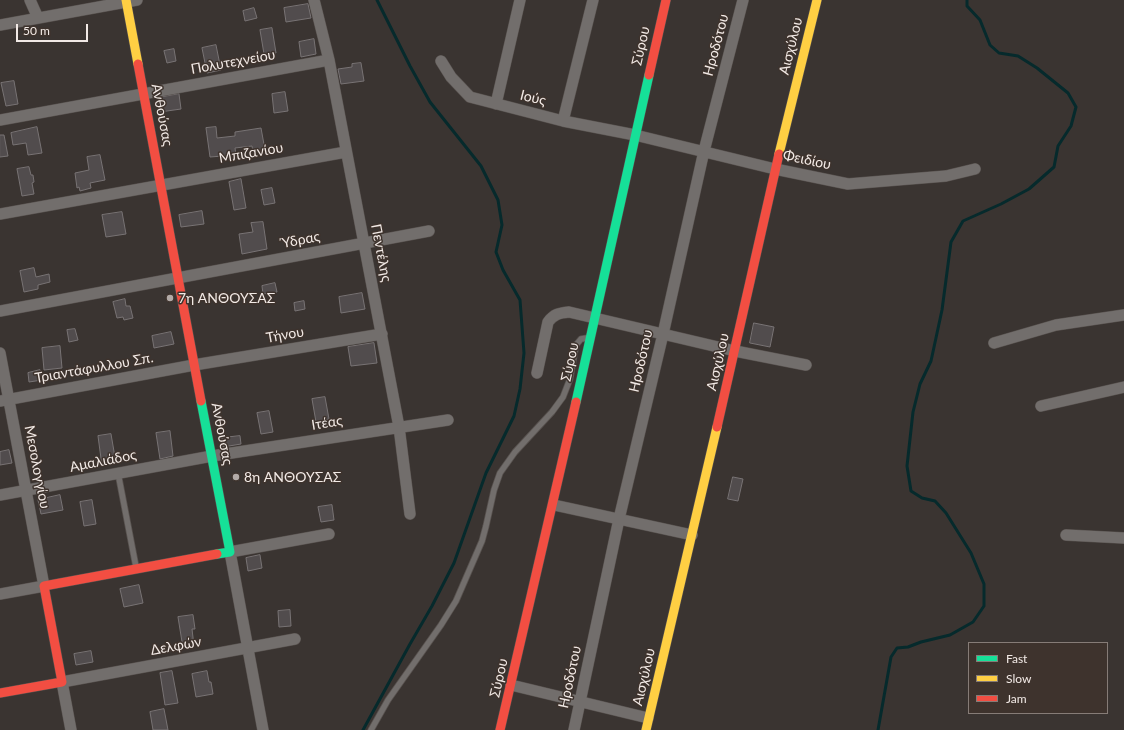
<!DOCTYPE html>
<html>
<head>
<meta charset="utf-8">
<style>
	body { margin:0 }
	#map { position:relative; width:1124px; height:730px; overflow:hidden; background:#3a3431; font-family:Lato,sans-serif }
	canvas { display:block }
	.legend { position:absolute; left:968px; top:642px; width:140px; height:72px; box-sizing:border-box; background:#3e332d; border:1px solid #867c77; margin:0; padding:5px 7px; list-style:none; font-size:12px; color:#f2eae6 }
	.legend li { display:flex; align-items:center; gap:8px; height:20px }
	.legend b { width:20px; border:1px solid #867c77 }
	.scale { position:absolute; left:16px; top:24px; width:72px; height:18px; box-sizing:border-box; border:2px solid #f2eae6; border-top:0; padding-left:5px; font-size:12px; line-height:14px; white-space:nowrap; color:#f2eae6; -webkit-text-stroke:3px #3e332d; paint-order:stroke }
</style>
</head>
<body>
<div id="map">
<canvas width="1124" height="730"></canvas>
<ul class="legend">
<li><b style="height:5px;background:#16e098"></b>Fast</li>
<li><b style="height:5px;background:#ffcf43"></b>Slow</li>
<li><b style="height:5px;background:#f24e42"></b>Jam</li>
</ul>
<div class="scale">50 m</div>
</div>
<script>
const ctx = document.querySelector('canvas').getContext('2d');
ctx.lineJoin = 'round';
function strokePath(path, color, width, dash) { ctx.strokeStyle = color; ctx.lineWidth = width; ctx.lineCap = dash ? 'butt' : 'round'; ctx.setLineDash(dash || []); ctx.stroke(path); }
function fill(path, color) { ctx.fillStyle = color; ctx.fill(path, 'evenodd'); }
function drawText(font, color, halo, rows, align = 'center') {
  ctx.font = font + ' Lato,sans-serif'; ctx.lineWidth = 3; ctx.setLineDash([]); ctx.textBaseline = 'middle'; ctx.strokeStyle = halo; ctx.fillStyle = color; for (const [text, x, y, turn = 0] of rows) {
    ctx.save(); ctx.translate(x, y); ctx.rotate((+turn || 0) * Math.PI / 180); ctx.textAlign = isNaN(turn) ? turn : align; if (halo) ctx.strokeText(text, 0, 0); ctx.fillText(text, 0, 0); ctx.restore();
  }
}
const stream = new Path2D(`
	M363,730L410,644L432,606L454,563L486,473L514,416L520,389L524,353L520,300L503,270L496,252L502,225L498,200L481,166L430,102L410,66L377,0
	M878,730L891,657L897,648L908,647L921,642L950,635L973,622L984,606V584L971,553L946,513L935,501L922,498L911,491L907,466L913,412L920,384L931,361L942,310L951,242L963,221L1001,204L1029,189L1054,167L1058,146L1071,126L1076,107L1068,93L1037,68L1018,56L999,53L990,45L980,20L967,6V0`);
const building = new Path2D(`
	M308,4L311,18L286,22L284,8Z
	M254,8L257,18L245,21L243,11Z
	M272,28L276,53L264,54L260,30Z
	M314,39L316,54L301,57L299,42Z
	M216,45L221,70L207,73L202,48Z
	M174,49L176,61L167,63L164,51Z
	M361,63L364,81L341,84L338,69L352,67V64Z
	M14,81L18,104L6,106L1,83Z
	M285,92L288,111L274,113L272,94Z
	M179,94L181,109L160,112L158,98Z
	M37,127L42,153L28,155L26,143L13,145L11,133Z
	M216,127L217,138L235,136V132L261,128L265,150L253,152L252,146L235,148L236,155L210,157L206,128Z
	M0,135H4L8,156L0,157Z
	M100,155L105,180L90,183L91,188L80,191L79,187L77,188L75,173L89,170L87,157Z
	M29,167L31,175H33L34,182L32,183L34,194L22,196L17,169Z
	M241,179L246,208L234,210L229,182Z
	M272,188L275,203L264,205L261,190Z
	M202,211L204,224L181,227L179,215Z
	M122,212L126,234L106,237L102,215Z
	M263,222L267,249L242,254L239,234L253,232L251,223Z
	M34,268L36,277L49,274L50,282L38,285V289L24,292L20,271Z
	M275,283L277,292L263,294L262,286Z
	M362,293L365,309L341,313L339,297Z
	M125,299L126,306H130L133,318L124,320L123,317L117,318L113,302Z
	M304,301L305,309L295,311L294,303Z
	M754,323L774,327L770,347L750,343Z
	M75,329L78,340L69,342L67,330Z
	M171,332L174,344L154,348L152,336Z
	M374,343L377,363L351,366L348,347Z
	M60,346L62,368L44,370L42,348Z
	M40,370L42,380L29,382L28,373Z
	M325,397L329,419L316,422L312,399Z
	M269,411L273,432L261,434L257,413Z
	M170,431L173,456L160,459L156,433Z
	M111,434L116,463L102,466L98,436Z
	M240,436L241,444L223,447L222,438Z
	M9,450L12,463L0,465V452Z
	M733,477L743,479L738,501L728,499Z
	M60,495L63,510L41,514L38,500Z
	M92,500L96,524L84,526L80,502Z
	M332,505L334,520L321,522L318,507Z
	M260,555L262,568L248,571L246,558Z
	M139,585L143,603L124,607L120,589Z
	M290,610L291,626L279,627L278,611Z
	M193,615L195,629H192L194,646L183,648L178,617Z
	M91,651L93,662L76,665L74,654Z
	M172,671L178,703L165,705L160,673Z
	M207,671L209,682H211L213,694L196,697L192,674Z
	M164,709L168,730H153L150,712Z`);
const lane = new Path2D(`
	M118,473L136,567
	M371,730L388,700L441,625L456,601L482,541L486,526L494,490L500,473L515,452L552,412L563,397L570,379L576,345L581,339L587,338`);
const street = new Path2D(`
	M30,0L38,18
	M314,0L329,60L399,427L410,514
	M0,25L137,0
	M441,61L451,77L470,97L563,121L635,135L775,169L848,184L946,176L975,169
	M496,104L520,0
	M0,120L329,60
	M563,121L593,0
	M0,214L346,152
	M0,311L429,231
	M994,343L1056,325L1124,315
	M0,353L44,586L0,594
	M537,373L548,322C554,314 559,313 569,312L735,351L806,365
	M0,401L194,365L382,334
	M1041,406L1124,387
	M0,495L212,456L448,420
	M554,505L692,535
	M1066,535L1124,538
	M511,685L648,718
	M71,730L62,682L295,639
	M263,730L230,552L329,534
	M574,730L619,519L663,334L704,151L743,0`);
const fast = new Path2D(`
	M201,401L230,552L217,554
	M576,402L649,75`);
const slow = new Path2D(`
	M126,0L138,64
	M779,154L817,0
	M646,730L717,427`);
const jam = new Path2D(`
	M138,64L201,401
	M649,75L666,0
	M717,427L779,154
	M0,693L62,682L44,586L217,554
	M500,730L576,402`);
const markers = [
	[170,298,4,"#b2aaa7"],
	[236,477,4,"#b2aaa7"]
];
const streetNames = [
	["Ηροδότου",716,45,-75],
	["Σύρου",641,46,-77],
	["Αισχύλου",791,46,-76],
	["Πολυτεχνείου",233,62,-10],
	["Ιούς",533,98,14],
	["Ανθούσας",162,115,79],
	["Μπιζανίου",251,153,-10],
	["Φειδίου",807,160,12],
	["Ύδρας",301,240,-11],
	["Πεντέλης",381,253,79],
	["Τήνου",285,335,-10],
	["Ηροδότου",641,361,-77],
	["Σύρου",570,362,-78],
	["Αισχύλου",718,362,-77],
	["Τριαντάφυλλου Σπ.",94,368,-10],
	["Ιτέας",327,423,-9],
	["Ανθούσας",222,434,79],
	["Αμαλιάδος",103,461,-11],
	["Μεσολογγίου",37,467,79],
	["Δελφών",176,646,-10],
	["Ηροδότου",570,677,-78],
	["Αισχύλου",644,677,-77],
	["Σύρου",499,678,-77]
];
const poiNames = [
	["7η ΑΝΘΟΥΣΑΣ",178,298],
	["8η ΑΝΘΟΥΣΑΣ",244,477]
];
strokePath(stream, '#062a2c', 3);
fill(building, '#514c4d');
strokePath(building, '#787374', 1);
strokePath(lane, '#58524f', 7);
strokePath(street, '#58524f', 12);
strokePath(fast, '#58524f', 10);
strokePath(slow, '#58524f', 10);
strokePath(jam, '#58524f', 10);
strokePath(lane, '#726e6c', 5.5);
strokePath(street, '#726e6c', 11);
strokePath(fast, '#16e098', 9);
strokePath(slow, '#ffcf43', 9);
strokePath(jam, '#f24e42', 9);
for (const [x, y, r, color] of markers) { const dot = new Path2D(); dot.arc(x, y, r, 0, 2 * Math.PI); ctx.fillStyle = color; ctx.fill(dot); strokePath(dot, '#3e332d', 1.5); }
drawText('14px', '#f2eae6', '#3e332d', streetNames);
drawText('14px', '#f2eae6', '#3e332d', poiNames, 'left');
</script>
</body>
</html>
